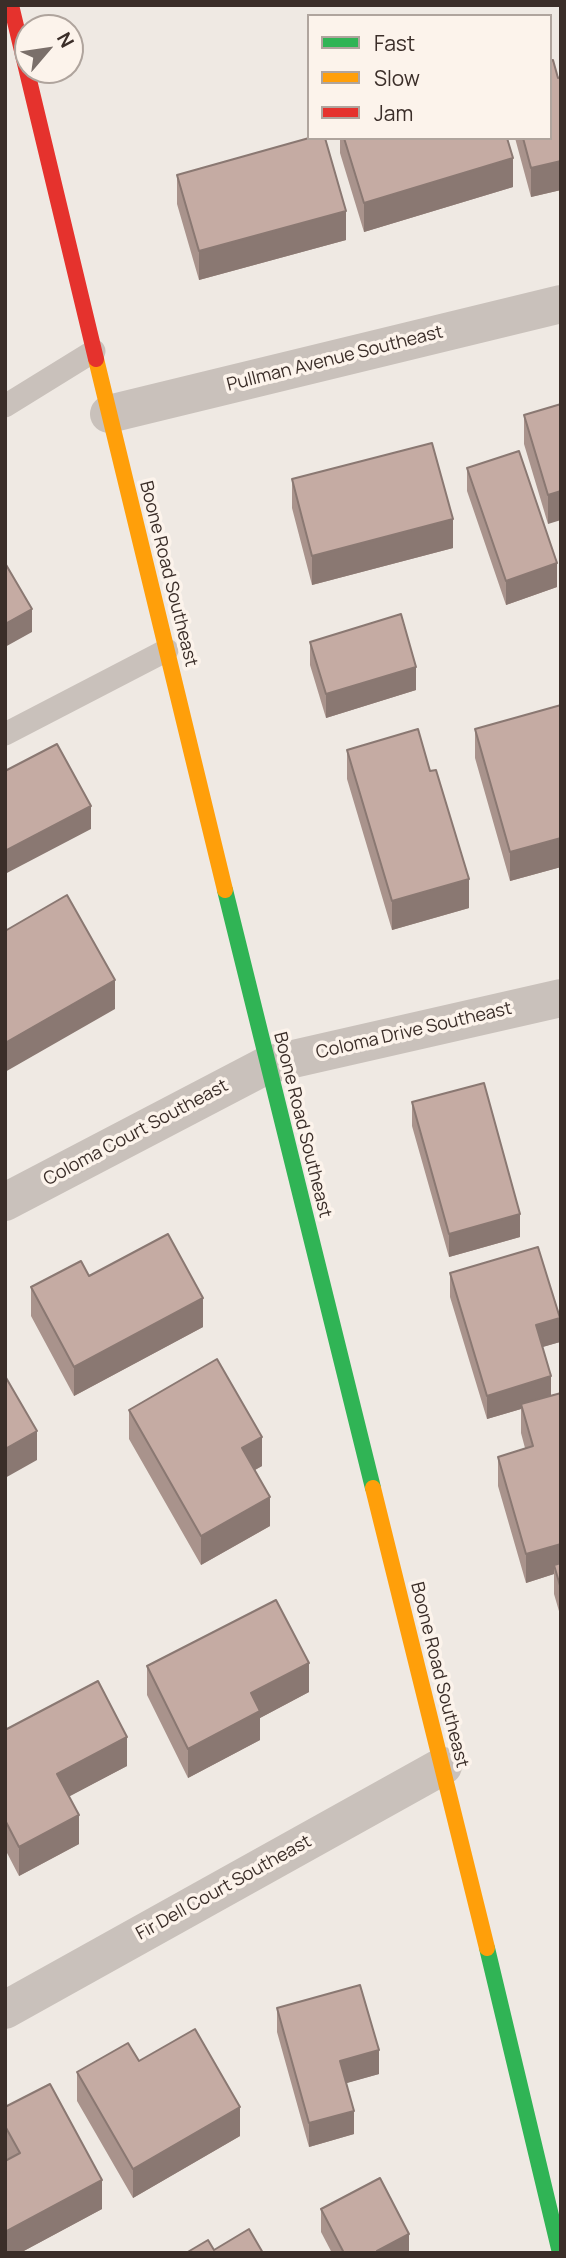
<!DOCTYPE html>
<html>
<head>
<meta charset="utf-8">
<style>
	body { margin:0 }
	#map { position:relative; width:566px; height:2258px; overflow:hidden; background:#efe9e3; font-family:Manrope,sans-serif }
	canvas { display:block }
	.frame { position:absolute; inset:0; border:7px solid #3b2e29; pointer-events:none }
	.legend { position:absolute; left:307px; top:14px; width:245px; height:126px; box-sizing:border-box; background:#fcf3eb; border:2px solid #afa49d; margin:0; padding:9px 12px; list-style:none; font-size:21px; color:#3b2e29 }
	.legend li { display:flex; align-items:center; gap:14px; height:35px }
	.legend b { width:35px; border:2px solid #afa49d }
	.north { position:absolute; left:14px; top:14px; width:70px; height:70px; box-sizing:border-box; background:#fcf3eb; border:2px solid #afa49d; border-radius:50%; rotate:61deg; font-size:19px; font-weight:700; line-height:28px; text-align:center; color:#3b2e29 }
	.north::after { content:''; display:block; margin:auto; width:24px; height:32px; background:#7a6f6a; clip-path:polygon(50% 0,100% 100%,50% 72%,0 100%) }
</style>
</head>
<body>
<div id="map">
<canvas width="566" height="2258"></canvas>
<div class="frame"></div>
<ul class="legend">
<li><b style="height:9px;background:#30b455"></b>Fast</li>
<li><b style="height:9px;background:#ff9f0a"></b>Slow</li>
<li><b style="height:9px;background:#e5322d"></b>Jam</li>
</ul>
<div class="north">N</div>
</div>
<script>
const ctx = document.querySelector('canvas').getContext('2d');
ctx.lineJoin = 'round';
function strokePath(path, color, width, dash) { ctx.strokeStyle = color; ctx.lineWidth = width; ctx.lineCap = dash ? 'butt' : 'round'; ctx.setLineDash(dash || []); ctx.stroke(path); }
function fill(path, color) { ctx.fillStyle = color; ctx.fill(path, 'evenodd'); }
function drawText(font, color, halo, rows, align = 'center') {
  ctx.font = font + ' Manrope,sans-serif'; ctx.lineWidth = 7; ctx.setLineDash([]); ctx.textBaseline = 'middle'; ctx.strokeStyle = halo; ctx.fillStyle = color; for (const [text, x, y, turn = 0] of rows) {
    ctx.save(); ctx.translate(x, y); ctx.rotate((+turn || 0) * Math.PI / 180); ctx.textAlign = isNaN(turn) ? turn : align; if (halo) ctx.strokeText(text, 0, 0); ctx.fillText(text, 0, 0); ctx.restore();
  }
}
const lane = new Path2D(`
	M5,406L94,351
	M5,734L167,650`);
const street = new Path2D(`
	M109,414L561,304
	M5,1202L267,1065L561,998
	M5,2010L443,1766`);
const fast = new Path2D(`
	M225,890L373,1488
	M487,1948L560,2253`);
const slow = new Path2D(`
	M96,359L225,890
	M373,1488L487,1948`);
const jam = new Path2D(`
	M11,5L96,359`);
const wall = new Path2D(`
	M561,77V190L531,197L515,138H550L558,78Z
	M340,138H507L513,187L364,232L340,153Z
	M177,175L346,240L199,280L177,204Z
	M561,404L548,524L524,444V415Z
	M467,468L557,587L506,605L467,491Z
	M292,479L453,548L312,585L292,508Z
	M310,642L416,690L326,718L310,665Z
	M561,705V867L510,881L475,758V729Z
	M347,750L469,908L392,930L347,779Z
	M412,1102L520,1237L449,1257L412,1126Z
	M450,1273L560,1342L542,1347L551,1396L561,1393V1618L554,1594V1574L526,1583L498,1486V1457L525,1448L521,1433V1409L487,1419L450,1297Z
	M89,1276L203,1327L74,1396L31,1316V1287Z
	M129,1410L262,1466L255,1470L270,1526L201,1565L129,1439Z
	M147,1666L309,1692L260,1718V1740L188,1778L147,1695Z
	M5,1730L127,1766L69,1796L79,1844L19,1876L6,1851V1878L5,1879Z
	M277,2008L379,2074L346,2083L354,2134L309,2147L277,2032Z
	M139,2061L240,2136L133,2198L77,2101V2072Z
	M5,2107L102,2209L20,2253H5L8,2160L5,2155Z
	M321,2209L409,2253H332L321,2232Z`);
const shadedWall = new Path2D(`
	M513,158V187L364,232V203Z
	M561,161V190L531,197V168Z
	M346,211V240L199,280V251Z
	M561,491V520L548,524V495Z
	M453,519V548L312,585V556Z
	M557,563V587L506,605V581Z
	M32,609V632L5,647V624Z
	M416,667V690L326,718V694Z
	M91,806V829L5,874V851Z
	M561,838V867L510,881V852Z
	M469,879V908L392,930V901Z
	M115,980V1009L5,1072V1043Z
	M520,1214V1237L449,1257V1234Z
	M203,1298V1327L74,1396V1367Z
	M560,1318V1342L536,1349V1325Z
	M551,1376V1400L521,1404V1409L487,1419V1396Z
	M37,1431V1460L5,1478V1449Z
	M262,1437V1466L242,1477V1448Z
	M270,1497V1526L201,1565V1536Z
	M561,1544V1572L554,1565V1574L526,1583V1554Z
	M309,1663V1692L260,1718V1740L188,1778V1749L251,1693Z
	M127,1737V1766L57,1803V1774Z
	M79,1815V1844L19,1876V1847Z
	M6,1849V1878L5,1879V1850Z
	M379,2050V2074L340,2085V2061Z
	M240,2107V2136L133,2198V2169Z
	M354,2111V2134L309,2147V2123Z
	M102,2180V2209L20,2253H5V2232Z
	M409,2234V2253H377V2251Z`);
const building = new Path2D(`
	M553,60L558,78L561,77V161L531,168L523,138H550V61Z
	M309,138H325L346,211L199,251L177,175Z
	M344,138H507L513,158L364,203Z
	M561,404V491L548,495L524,415Z
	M432,443L453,519L312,556L292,479Z
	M519,451L557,563L506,581L467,468Z
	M5,563L32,609L5,624Z
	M401,614L416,667L326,694L310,642Z
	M561,705V838L510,852L475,729Z
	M418,729L430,771L436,770L469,879L392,901L347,750Z
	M57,744L91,806L5,851V771Z
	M67,895L115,980L5,1043V931Z
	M484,1083L520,1214L449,1234L412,1102Z
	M168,1234L203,1298L74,1367L31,1287L81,1261L89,1276Z
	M538,1247L560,1318L536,1325L551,1376L487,1396L450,1273Z
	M217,1359L262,1437L242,1448L270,1497L201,1536L129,1410Z
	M5,1376L37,1431L5,1449Z
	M561,1393V1544L526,1554L498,1457L533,1446L521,1404Z
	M561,1563V1589L554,1565Z
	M276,1600L309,1663L251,1693L260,1711L188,1749L147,1666Z
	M98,1681L127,1737L57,1774L79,1815L19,1847L5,1820V1730Z
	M360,1985L379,2050L340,2061L354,2111L309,2123L277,2008Z
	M195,2029L240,2107L133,2169L77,2072L128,2043L139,2061Z
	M50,2084L102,2180L5,2232V2161L20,2153L5,2126V2107Z
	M380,2178L409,2234L377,2251L378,2253H344L321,2209Z
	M249,2229L263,2253H186L208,2240L214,2250Z`);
const streetNames = [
	["Pullman Avenue Southeast",335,359,-14],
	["Boone Road Southeast",168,574,76],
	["Coloma Drive Southeast",414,1031,-13],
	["Boone Road Southeast",302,1125,76],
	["Coloma Court Southeast",136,1133,-28],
	["Boone Road Southeast",439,1675,76],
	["Fir Dell Court Southeast",224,1888,-29]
];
strokePath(lane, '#c9c1bb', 23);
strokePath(street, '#c9c1bb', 38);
strokePath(fast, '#30b455', 16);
strokePath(slow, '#ff9f0a', 16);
strokePath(jam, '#e5322d', 16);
fill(wall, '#a9938c');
fill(shadedWall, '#8a7872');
fill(building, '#c5aba3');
strokePath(building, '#8a7872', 2);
drawText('18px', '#3b2e29', '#fcf3eb', streetNames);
</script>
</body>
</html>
